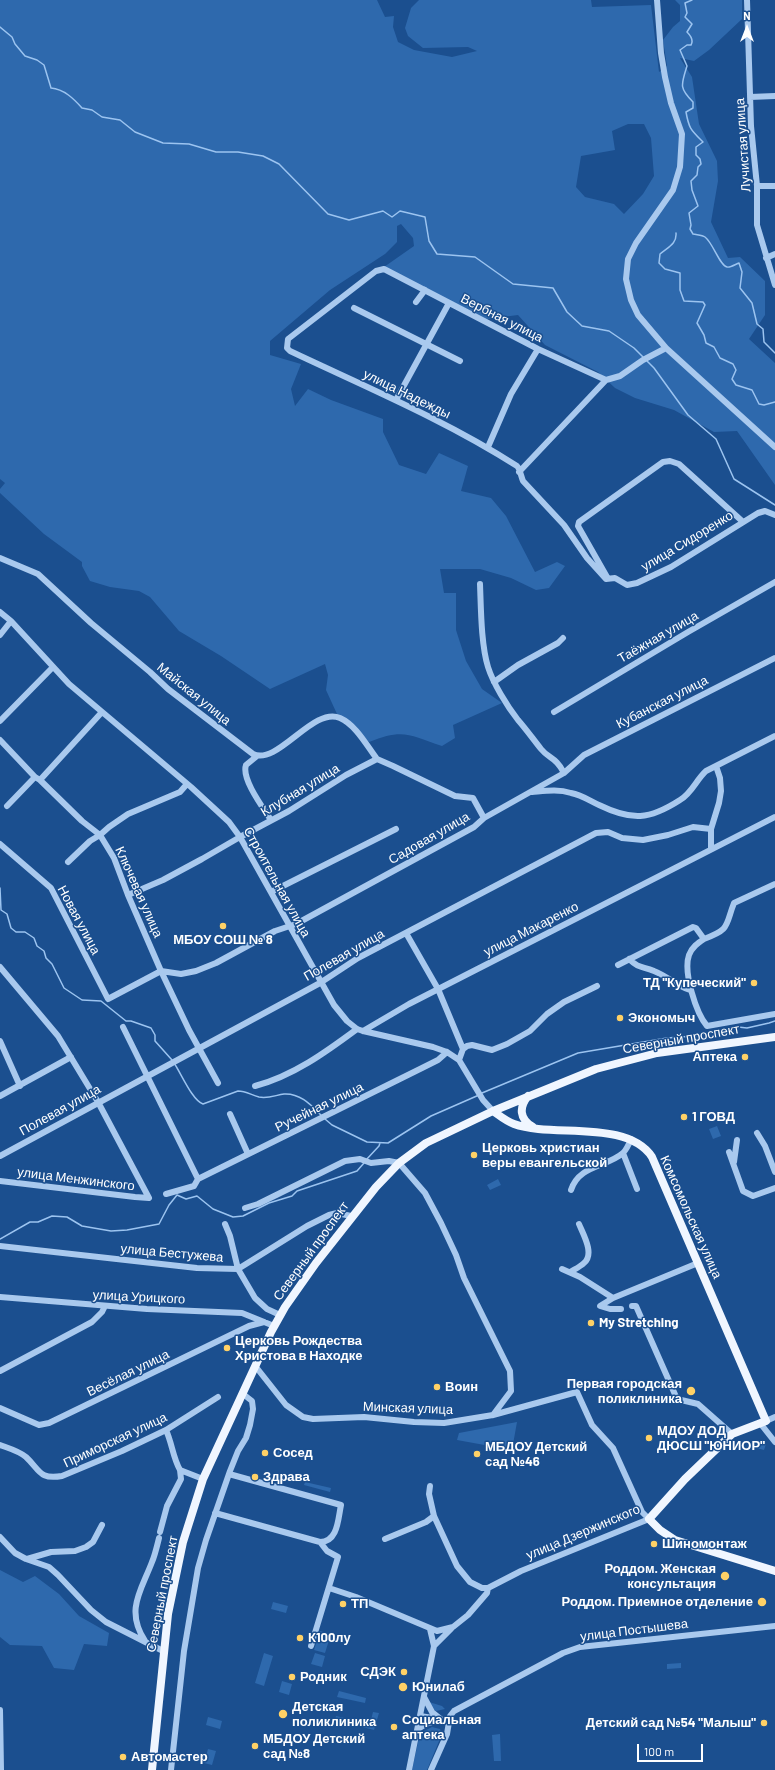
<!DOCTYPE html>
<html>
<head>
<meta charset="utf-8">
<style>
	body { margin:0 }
	#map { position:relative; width:775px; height:1770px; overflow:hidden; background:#1b4f8f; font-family:Barlow,sans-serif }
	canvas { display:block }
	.north { position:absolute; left:727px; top:8px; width:40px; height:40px; -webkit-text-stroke:3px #1b4f8f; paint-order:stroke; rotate:0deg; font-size:11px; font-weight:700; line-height:16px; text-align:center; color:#fff }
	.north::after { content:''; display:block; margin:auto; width:14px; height:18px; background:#fff; clip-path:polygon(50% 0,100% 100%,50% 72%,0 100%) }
	.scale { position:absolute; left:637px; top:1744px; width:66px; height:18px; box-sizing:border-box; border:2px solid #fff; border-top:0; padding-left:5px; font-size:12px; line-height:14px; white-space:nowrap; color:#fff; -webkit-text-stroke:3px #1b4f8f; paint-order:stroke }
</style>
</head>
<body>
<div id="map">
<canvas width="775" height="1770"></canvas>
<div class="north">N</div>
<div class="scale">100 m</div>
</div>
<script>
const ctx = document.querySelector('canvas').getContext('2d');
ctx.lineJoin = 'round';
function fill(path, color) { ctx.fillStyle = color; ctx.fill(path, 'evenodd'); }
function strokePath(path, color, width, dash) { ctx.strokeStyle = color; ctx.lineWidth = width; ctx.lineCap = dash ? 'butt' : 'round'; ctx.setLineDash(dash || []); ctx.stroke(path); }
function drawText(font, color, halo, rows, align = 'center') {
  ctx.font = font + ' Barlow,sans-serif'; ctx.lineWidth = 3; ctx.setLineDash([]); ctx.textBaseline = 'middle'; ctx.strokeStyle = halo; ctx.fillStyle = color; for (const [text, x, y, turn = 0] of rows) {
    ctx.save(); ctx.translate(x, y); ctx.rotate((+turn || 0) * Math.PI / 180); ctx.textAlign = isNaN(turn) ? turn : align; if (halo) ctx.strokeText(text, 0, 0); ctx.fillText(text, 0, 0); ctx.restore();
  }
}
const green = new Path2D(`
	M0,0H377L385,17L394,16L393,27L398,42L414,50L452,57L477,51L468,47L423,48L408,36L405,28L411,8L419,0H591L592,7L651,5L659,72L667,66L663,40L673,27L680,21V5L675,0H742V19L709,50L694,61L680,58L692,77L699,124L717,161L718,181L711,222L728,258L740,257L765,281V315L749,339L775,363V485L737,431L714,432L674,410L635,398L615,388L598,372L545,345L518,315L487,319L384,267L414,246L413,238L401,224L397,226V242L385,254L330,290L270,341V355L301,364L291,389L295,406L308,389L331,400L383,419V432L399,465L426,474L439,453L468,466L461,491L491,498L506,516L535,572L557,562L565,566L549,588L536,590L511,578L480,569H440L444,593H456V630L466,661L482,689L502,703L453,725L455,738L442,746C410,735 403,728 369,742L337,714L326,690L328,675L325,664L270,689L221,656L179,631L150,597L139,591L110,587L90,581L82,566V562L44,534L0,493V489L5,483L0,479ZM628,124H644L651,138L654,176L643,194L624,214L614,204L585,197L576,187L581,156L615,150L612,131Z
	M717,1126L721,1136L713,1139L709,1129Z
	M498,1179L501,1185L490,1190L487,1185Z
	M517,1422L512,1450L457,1440L459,1433Z
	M754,1440L766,1444L764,1450L752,1447Z
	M279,1448L293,1452L291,1459L277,1455Z
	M305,1482L331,1488L330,1492L304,1485Z
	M0,1570L23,1582L35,1576L59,1594L79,1616L109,1633L107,1646L84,1644L74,1670L54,1668L42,1646L10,1645L0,1637Z
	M273,1602L288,1606L286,1613L271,1609Z
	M320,1631L331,1634L325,1653L314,1650Z
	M264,1653L273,1656L264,1686L255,1683Z
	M315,1653L325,1656L322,1667L311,1664Z
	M681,1663V1668L667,1669V1664Z
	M282,1681L292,1684L289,1695L279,1692Z
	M339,1691L366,1698L365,1703L337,1697Z
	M429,1702L442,1706L445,1709L436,1711L433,1709Z
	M373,1712L379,1713L374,1730L335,1720L336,1716L370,1724Z
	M208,1717L222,1721L220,1729L206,1725Z
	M432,1727L440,1729L442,1734L427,1770H412L420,1733Z
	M500,1734L501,1761H494L492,1735Z
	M208,1749L216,1751L212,1765L204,1763Z`);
const stream = new Path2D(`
	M692,0L685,3L687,13L685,17L692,24L687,32C691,36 694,40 691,45H687L680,50L687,66C681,85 679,88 693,102V108L686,112C689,129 691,130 703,142L696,147V155L700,159L701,164L698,167L697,175L691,181L692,190L698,206L689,213L691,225L690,229L693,234C697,235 702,235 705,237C713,243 720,266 727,267C730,268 736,264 739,263L742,272L740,288L752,303L757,324L763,329L764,342L775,353
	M0,27L12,37L15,44L25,56L37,60L44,65L51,88C64,89 74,99 82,108L92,110L102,117L120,120L135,132L163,143L189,144L216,152H238L263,156L279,164L328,214L349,220L383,211L392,217L400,211L425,217L429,241L437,254L475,257L513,284L553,288L567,312L582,326L609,331L634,348L643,357
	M676,233C677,244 668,247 660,254L659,263L665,269L680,273V290L684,301L703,302L705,305L697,323L704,335L706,343L714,347L720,358L733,364L736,370L732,379L736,385L752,390L759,404L764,405L775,402
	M647,361L654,368L688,415L716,439L734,479L775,505
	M0,888L1,910L7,914L11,928L16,932H25L34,938L37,946L44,951L46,958L52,964L64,988L82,1000L101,1001L126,1021H131L151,1028L155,1035V1041L172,1060
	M174,1063C181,1073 192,1100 203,1104L238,1091C246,1091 251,1095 259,1097C268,1099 276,1095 284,1094C300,1093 311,1105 321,1115
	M482,1093L578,1053L667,1038L694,1036L738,1027L747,1028L769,1023L775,1021
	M325,1119L332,1125L367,1142L388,1143L431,1116L479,1095
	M366,1160L379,1146L380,1143
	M0,1239L30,1222H38L52,1216L67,1217L82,1226L111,1231L127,1230L159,1224L169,1205L177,1195L186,1199L197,1196L213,1209L233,1217L243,1216L269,1203L292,1196L297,1191L357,1171L364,1163`);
const minor = new Path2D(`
	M657,0L661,53L665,77L671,103L682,134L680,167L673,190L636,243L628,259L626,279L631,300L638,315L666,348L775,447
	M747,0L751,126L757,186V225L775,285
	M750,97L775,96
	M757,186H775
	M766,258L775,254
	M416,302L425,290
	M354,308L460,361
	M606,380L620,376L643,360L666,348
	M396,400L449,303
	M488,447L511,394L538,349
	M519,472L606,380L538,349L384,269L376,271L288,339L287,348L290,351C366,387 445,420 517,466C520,469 521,476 523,481L564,525L587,558L606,579L615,578L627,585L637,583L671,567L758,513L765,511L775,515
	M0,558L38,574L91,623L150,672L168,689L253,754C278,766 313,706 340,718C356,725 367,746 377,759
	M607,577L578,526L579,522L663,462L670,461L679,464L742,521
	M480,584C481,609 481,644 488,667C493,683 507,706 518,720C526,729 533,739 541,749C549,759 556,757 564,773
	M0,612L11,621L69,684L191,787L229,822L240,837L334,1005L347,1021L357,1029L363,1031L433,1047L447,1052L459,1060L483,1100L493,1111
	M0,635L11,621
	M494,682L518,665L558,643L563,638
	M554,712L688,632L775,582
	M0,721L53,667
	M0,740L35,777L40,780L82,821L100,835L114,858L128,895L161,971L189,1030L218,1083
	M257,756L246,765C241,779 264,809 271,820
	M377,759L393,766L455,796L473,798L484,818
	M40,780L102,712
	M532,792C545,791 558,789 571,793C582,795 590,801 599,805C632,821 649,820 680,800C692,793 696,780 706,771L775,736
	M7,806L35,777
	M0,844L51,888L108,999L161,971L181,974L196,971L216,963L275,931L296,924L474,827L484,818L564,773L584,755L775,658
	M711,849V829L719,803L721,791L720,778L716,766
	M68,862L90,841L100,835L109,827L128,814L180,792L187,784
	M271,892L396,829
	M128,895L163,880L202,859L240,837L289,811L346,775L377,759
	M406,933L438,989L463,1049
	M704,939C698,943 692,947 689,955C683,972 696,1013 707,1026L775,1014
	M629,959C639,969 643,966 654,971C667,976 677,986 690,990
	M618,965L693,927L696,928L704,939C731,929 725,926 734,903L775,884
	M0,967L58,1036L98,1102L149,1198L135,1197L0,1181
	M123,1027L198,1179
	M363,1031L409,1004L775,817
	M0,1041L20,1086
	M459,1060L463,1049L467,1046L472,1045L492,1050L507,1044L530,1031L547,1014L564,1002L597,986
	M255,1086C293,1076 326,1052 357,1029
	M0,1096L71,1057
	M230,1114L248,1154
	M757,1133L765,1146L775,1172
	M729,1152L743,1191L753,1196L775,1188
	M623,1153L637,1189
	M0,1156L320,983L358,958L596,833L608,832L622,838L643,840L668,835L693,827L711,829
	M734,1162L737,1140
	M198,1179L422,1068L438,1060L447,1052
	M571,1190C579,1165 607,1167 623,1153C627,1149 629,1144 631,1139
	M166,1194L194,1186L198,1179
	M245,1208L258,1204L345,1161L360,1159L371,1163L389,1161L399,1163L425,1193L441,1223L456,1255L464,1278L510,1371L511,1391L493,1415
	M225,1224L230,1236L238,1269L255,1298L267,1309L280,1315
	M0,1246L197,1268L238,1269L307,1226L329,1215L337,1213L351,1216
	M562,1269L580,1277L613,1298
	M570,1272C575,1269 580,1267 584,1263C595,1254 583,1234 579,1224
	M0,1297L147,1309L242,1313L274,1326
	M632,1306H636L677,1399L698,1404L732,1434
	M621,1309H610L600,1306L613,1298L698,1263
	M256,1367L286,1405L303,1417L313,1419L364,1417L414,1422L444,1423L493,1415L577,1392L592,1425L613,1448L642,1512L649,1519L521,1571L488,1588H482L470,1582L457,1566L434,1516L429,1494L430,1486
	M0,1371L92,1322L102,1312L105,1306
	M0,1408L39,1425L49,1423L249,1326L264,1322
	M766,1421L775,1417
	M760,1423L775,1442
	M166,1430C172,1443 173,1458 180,1470L203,1479
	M0,1445C8,1448 19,1451 26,1457C40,1470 39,1480 62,1476L122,1451L166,1430L218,1397
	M229,1474L341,1505C338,1519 338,1542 320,1542
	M215,1513L320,1542L327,1551L338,1557L311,1646
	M160,1532L167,1506L181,1479L180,1470
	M0,1537L15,1553L26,1559L49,1567L58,1575L91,1610L106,1622L163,1651
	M385,1539L426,1522L434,1516
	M27,1559L51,1552L75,1551L86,1547L93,1542L102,1525
	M329,1588L356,1597L437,1631L453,1627L468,1615L487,1593L488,1588
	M145,1641C125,1610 141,1591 152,1562C155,1555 157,1546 159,1538
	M434,1646L451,1629
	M424,1697L432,1712L442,1720
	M0,1710L1,1770
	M420,1716L439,1719
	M418,1729L426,1724L439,1720
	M171,1770L184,1651L198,1568L206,1540L230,1471L238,1451L246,1438L250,1425L253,1409L252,1401L243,1394
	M409,1770L434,1646L430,1629
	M431,1770L447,1734L450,1716L454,1711L563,1653L580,1647L775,1626`);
const major = new Path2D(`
	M528,1096C519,1107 519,1119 533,1127
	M493,1111C500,1116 506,1121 514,1124C552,1138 627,1119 652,1157L766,1421L732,1434L685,1479L649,1519L660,1530L675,1540L775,1571
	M152,1770L168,1614L183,1542L203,1479L271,1332L285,1307L316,1263L376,1187L399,1163L426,1143L493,1111L596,1069L657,1053L775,1037`);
const markers = [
	[223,926,4,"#ffd166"],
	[754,983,4,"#ffd166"],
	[620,1018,4,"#ffd166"],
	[745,1057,4,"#ffd166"],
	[684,1117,4,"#ffd166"],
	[474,1155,4,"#ffd166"],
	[591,1323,4,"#ffd166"],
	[227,1348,4,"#ffd166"],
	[437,1387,4,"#ffd166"],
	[691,1391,5,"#ffd166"],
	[649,1438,4,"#ffd166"],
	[265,1453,4,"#ffd166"],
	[477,1454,4,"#ffd166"],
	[255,1477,4,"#ffd166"],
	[654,1544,4,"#ffd166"],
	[725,1576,5,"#ffd166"],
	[762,1602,5,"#ffd166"],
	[343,1604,4,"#ffd166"],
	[300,1638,4,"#ffd166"],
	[404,1672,4,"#ffd166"],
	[292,1677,4,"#ffd166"],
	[403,1687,5,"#ffd166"],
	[283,1714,5,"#ffd166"],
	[764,1723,4,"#ffd166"],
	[394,1727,4,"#ffd166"],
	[255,1746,4,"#ffd166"],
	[123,1757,4,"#ffd166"]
];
const streetNames = [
	["Лучистая улица",743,145,-94],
	["Вербная улица",502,318,27],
	["улица Надежды",407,394,26],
	["улица Сидоренко",687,541,-31],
	["Таёжная улица",658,637,-30],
	["Майская улица",194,694,39],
	["Кубанская улица",662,702,-27],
	["Клубная улица",300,790,-31],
	["Садовая улица",429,838,-30],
	["Строительная улица",277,882,61],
	["Ключевая улица",139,892,66],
	["Новая улица",79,920,62],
	["улица Макаренко",531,929,-27],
	["Полевая улица",344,955,-30],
	["Северный проспект",681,1039,-10],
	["Ручейная улица",319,1107,-26],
	["Полевая улица",60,1110,-29],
	["улица Менжинского",76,1179,7],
	["Комсомольская улица",691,1217,66],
	["Северный проспект",311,1251,-54],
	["улица Бестужева",172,1253,5],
	["улица Урицкого",139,1297,3],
	["Весёлая улица",128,1373,-26],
	["Минская улица",408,1408,2],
	["Приморская улица",115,1440,-25],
	["улица Дзержинского",583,1532,-23],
	["Северный проспект",162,1594,-79],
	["улица Постышева",634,1630,-7]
];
const poiNames = [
	["МБОУ СОШ № 8",223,940,"center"],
	["ТД \"Купеческий\"",746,983,"right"],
	["Экономыч",628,1018],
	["Аптека",737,1057,"right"],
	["1 ГОВД",692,1117],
	["Церковь христиан",482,1148],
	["веры евангельской",482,1163],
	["My Stretching",599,1323],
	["Церковь Рождества",235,1341],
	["Христова в Находке",235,1356],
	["Первая городская",682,1384,"right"],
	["поликлиника",682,1399,"right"],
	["Воин",445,1387],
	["МДОУ ДОД",657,1431],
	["ДЮСШ \"ЮНИОР\"",657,1446],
	["МБДОУ Детский",485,1447],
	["сад №46",485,1462],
	["Сосед",273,1453],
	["Здрава",263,1477],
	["Шиномонтаж",662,1544],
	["Роддом. Женская",716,1569,"right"],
	["консультация",716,1584,"right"],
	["Роддом. Приемное отделение",753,1602,"right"],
	["ТП",351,1604],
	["К100лу",308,1638],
	["СДЭК",396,1672,"right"],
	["Родник",300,1677],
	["Юнилаб",412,1687],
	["Детская",292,1707],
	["поликлиника",292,1722],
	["Социальная",402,1720],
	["аптека",402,1735],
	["Детский сад №54 \"Малыш\"",756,1723,"right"],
	["МБДОУ Детский",263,1739],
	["сад №8",263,1754],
	["Автомастер",131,1757]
];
fill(green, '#2e69ad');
strokePath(stream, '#9cc4f0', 1.5);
strokePath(minor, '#a9c9ee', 6);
strokePath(major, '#f0f6ff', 8);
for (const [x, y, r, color] of markers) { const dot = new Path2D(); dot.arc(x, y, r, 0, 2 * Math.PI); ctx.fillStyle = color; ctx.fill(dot); strokePath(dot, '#1b4f8f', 1.5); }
drawText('13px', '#fff', '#1b4f8f', streetNames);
drawText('bold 13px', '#fff', '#1b4f8f', poiNames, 'left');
</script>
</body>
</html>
